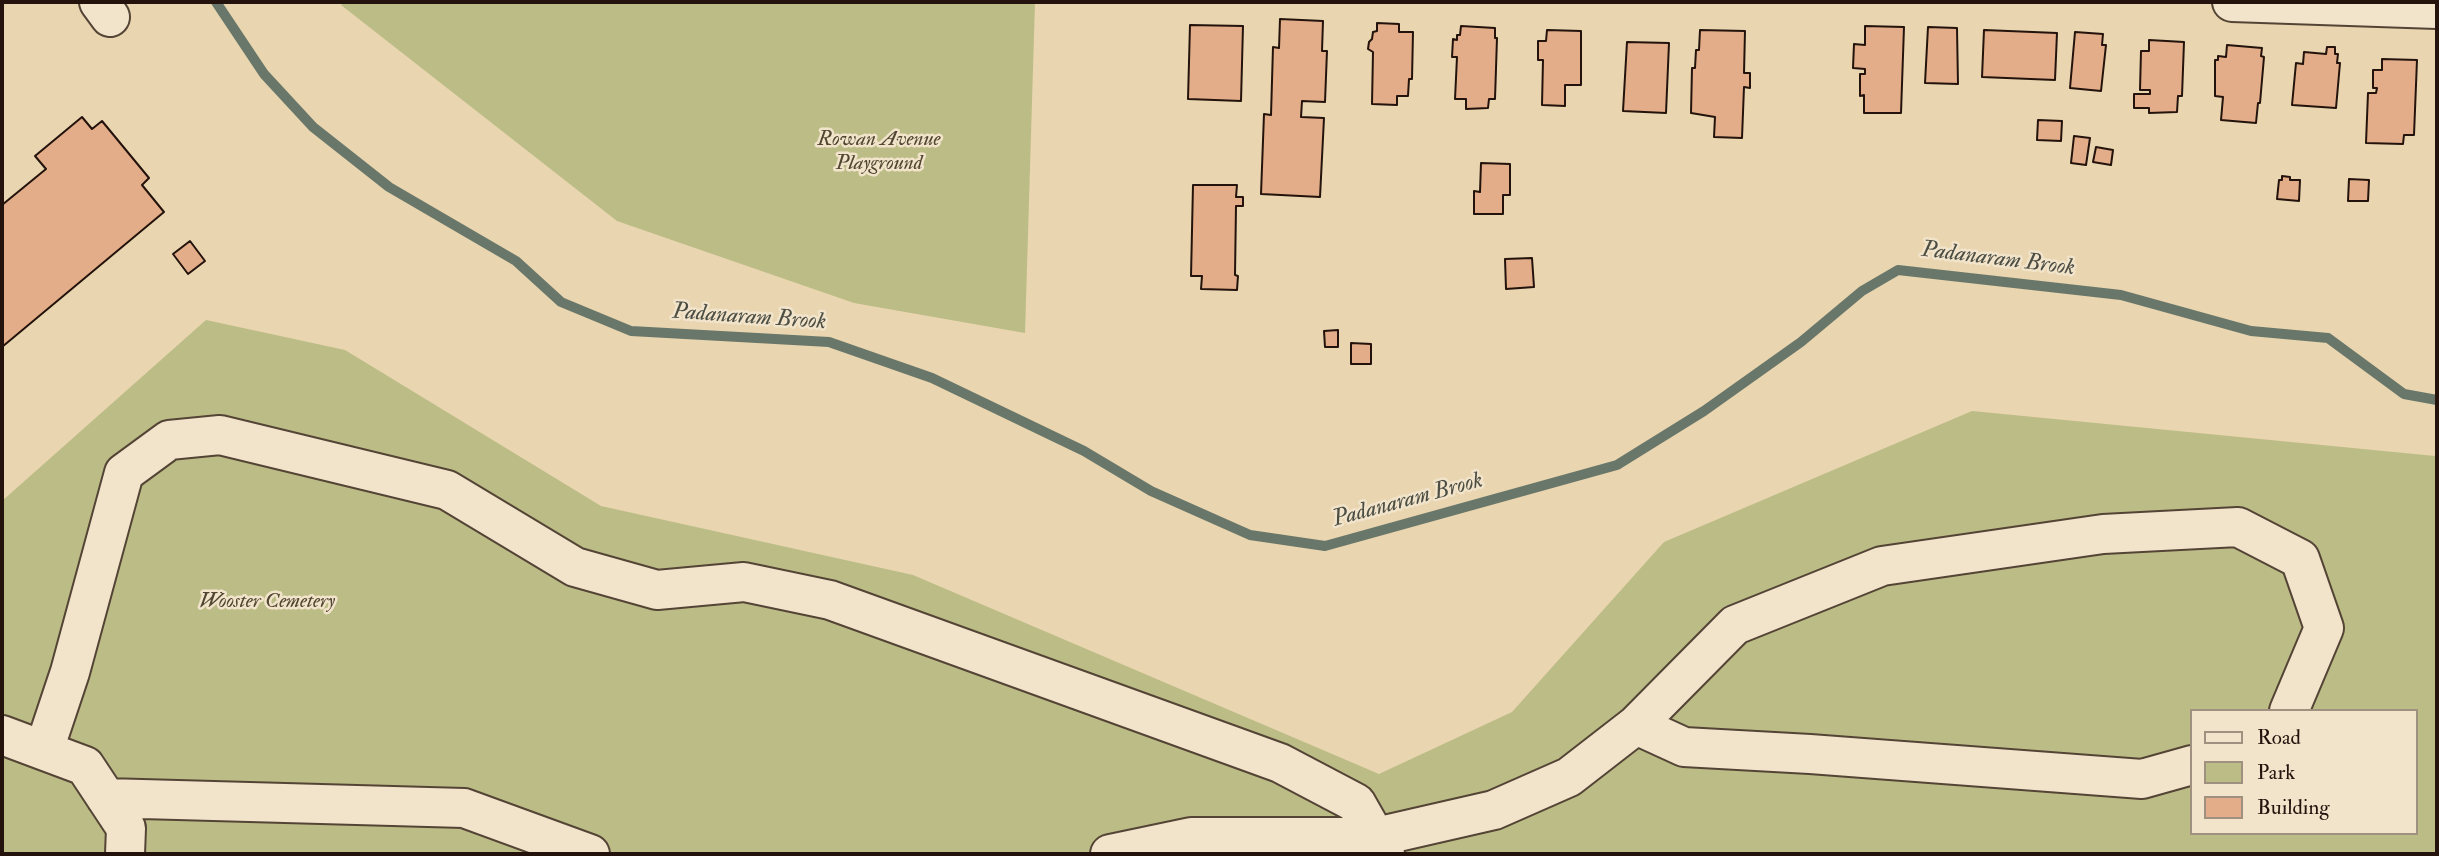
<!DOCTYPE html>
<html>
<head>
<meta charset="utf-8">
<style>
	body { margin:0 }
	#map { position:relative; width:2439px; height:856px; overflow:hidden; background:#e9d5af; font-family:"IM FELL Double Pica",serif }
	canvas { display:block }
	.frame { position:absolute; inset:0; border:4px solid #23130c; pointer-events:none }
	.legend { position:absolute; left:2190px; top:709px; width:228px; height:126px; box-sizing:border-box; background:#f1e4cb; border:2px solid #9f907f; margin:0; padding:9px 12px; list-style:none; font-size:21px; color:#23130c }
	.legend li { display:flex; align-items:center; gap:14px; height:35px }
	.legend b { width:35px; border:2px solid #9f907f }
</style>
</head>
<body>
<div id="map">
<canvas width="2439" height="856"></canvas>
<div class="frame"></div>
<ul class="legend">
<li><b style="height:9px;background:#f1e4cb"></b>Road</li>
<li><b style="height:19px;background:#bcbc87"></b>Park</li>
<li><b style="height:19px;background:#e2ad88"></b>Building</li>
</ul>
</div>
<script>
const ctx = document.querySelector('canvas').getContext('2d');
ctx.lineJoin = 'round';
function fill(path, color) { ctx.fillStyle = color; ctx.fill(path, 'evenodd'); }
function strokePath(path, color, width, dash) { ctx.strokeStyle = color; ctx.lineWidth = width; ctx.lineCap = dash ? 'butt' : 'round'; ctx.setLineDash(dash || []); ctx.stroke(path); }
function drawText(font, color, halo, rows, align = 'center') {
  ctx.font = font + ' "IM FELL Double Pica",serif'; ctx.lineWidth = 5; ctx.setLineDash([]); ctx.textBaseline = 'middle'; ctx.strokeStyle = halo; ctx.fillStyle = color; for (const [text, x, y, turn = 0] of rows) {
    ctx.save(); ctx.translate(x, y); ctx.rotate((+turn || 0) * Math.PI / 180); ctx.textAlign = isNaN(turn) ? turn : align; if (halo) ctx.strokeText(text, 0, 0); ctx.fillText(text, 0, 0); ctx.restore();
  }
}
const green = new Path2D(`
	M344,2H1035L1025,333L854,303L617,221L341,5Z
	M206,320L345,350L601,506L913,575L1379,774L1512,712L1664,542L1972,411L2435,456L2437,457V854H2V501ZM2192,711H2416V833H2192Z`);
const stream = new Path2D(`
	M216,2L264,74L313,127L389,187L516,261L561,302L631,331L829,342L932,378L1084,451L1151,491L1250,535L1325,546L1617,465L1704,411L1801,342L1862,291L1898,270L2121,295L2251,331L2328,338L2404,394L2437,400`);
const building = new Path2D(`
	M1280,19L1323,21L1322,51H1327L1325,102L1302,101L1301,117L1324,118L1320,197L1261,194L1264,114L1271,115L1273,47L1279,48Z
	M1377,23L1399,24V32H1413L1412,79H1409L1408,96H1397V105L1372,104L1373,52L1368,49L1369,42L1372,39L1373,32L1377,31Z
	M1190,25L1243,26L1241,101L1188,99Z
	M1461,26L1495,28V38H1497L1495,99H1489L1488,108L1466,109V99H1455L1457,57H1452L1453,39L1457,40V35H1460Z
	M1865,26L1904,27L1901,113H1864V95L1860,96V74H1865V69L1853,68L1854,44L1865,45Z
	M1928,27L1957,28L1958,84L1925,83Z
	M1547,30L1581,31V85H1565V106L1542,105L1543,60H1538V41H1546Z
	M1700,30L1745,31L1744,73H1750V88L1744,87L1742,138L1714,137L1715,117L1691,113L1692,68H1695L1696,50H1699Z
	M1984,30L2057,33L2055,80L1982,77Z
	M2075,32L2103,34L2102,45H2106L2101,91L2070,88Z
	M2149,40L2184,42L2182,96H2178L2177,112L2149,113V108H2134V94H2150V90H2140L2141,51H2149Z
	M1627,42L1669,43L1666,113L1623,111Z
	M2227,45L2262,48L2261,56L2264,57L2260,103H2258L2256,123L2221,120L2223,97L2215,96V60H2218V56L2226,57Z
	M2327,47H2335V54H2338L2337,63H2340L2336,108L2292,105L2296,63L2303,64L2304,52L2326,54Z
	M2382,59L2417,60L2414,135H2404L2403,144L2366,143L2368,93H2376L2377,88H2373V70H2382Z
	M82,117L92,129L102,121L149,178L142,185L164,212L2,347V205L46,169L35,156Z
	M2038,120L2062,121L2061,141L2037,140Z
	M2074,136L2090,138L2086,165L2071,163Z
	M2096,147L2113,150L2111,165L2093,162Z
	M1481,163L1510,164V195H1503V214H1474V191L1480,192Z
	M2282,176L2290,177V180H2300L2299,201L2277,199L2279,180H2282Z
	M2349,179L2369,180L2368,201H2348Z
	M1193,185H1237L1236,197H1243V206H1236L1235,275L1238,276L1237,290L1201,289L1202,276H1191Z
	M190,241L205,261L188,274L173,254Z
	M1532,258L1534,287L1506,289L1505,259Z
	M1338,330V347H1325L1324,331Z
	M1351,343L1371,344V364H1351Z`);
const minor = new Path2D(`
	M99,2L110,17
	M2232,2L2437,9
	M1636,725L1684,747L1810,754L2142,779L2192,765
	M2,735L85,766L126,828L125,854
	M44,750L70,672L124,473L169,440L220,435L447,490L575,567L657,590L744,582L830,600L1280,763L1356,803L1385,854
	M106,798L464,808L590,854
	M1110,854L1191,837H1376L1494,810L1569,777L1636,725L1735,625L1882,566L2103,534L2238,527L2300,559L2324,628L2289,711`);
const parkNames = [
	["Rowan Avenue",879,140],
	["Playground",879,164],
	["Wooster Cemetery",267,602]
];
const waterNames = [
	["Padanaram Brook",1998,260,7],
	["Padanaram Brook",749,318,4],
	["Padanaram Brook",1408,501,-15]
];
fill(green, '#bcbc87');
strokePath(stream, '#69776a', 10);
fill(building, '#e2ad88');
strokePath(building, '#23130c', 2);
strokePath(minor, '#544435', 42);
strokePath(minor, '#f1e4cb', 38);
drawText('italic 21px', '#514631', '#f1e4cb', parkNames);
drawText('italic 23px', '#4c4d43', '#f1e4cb', waterNames);
</script>
</body>
</html>
